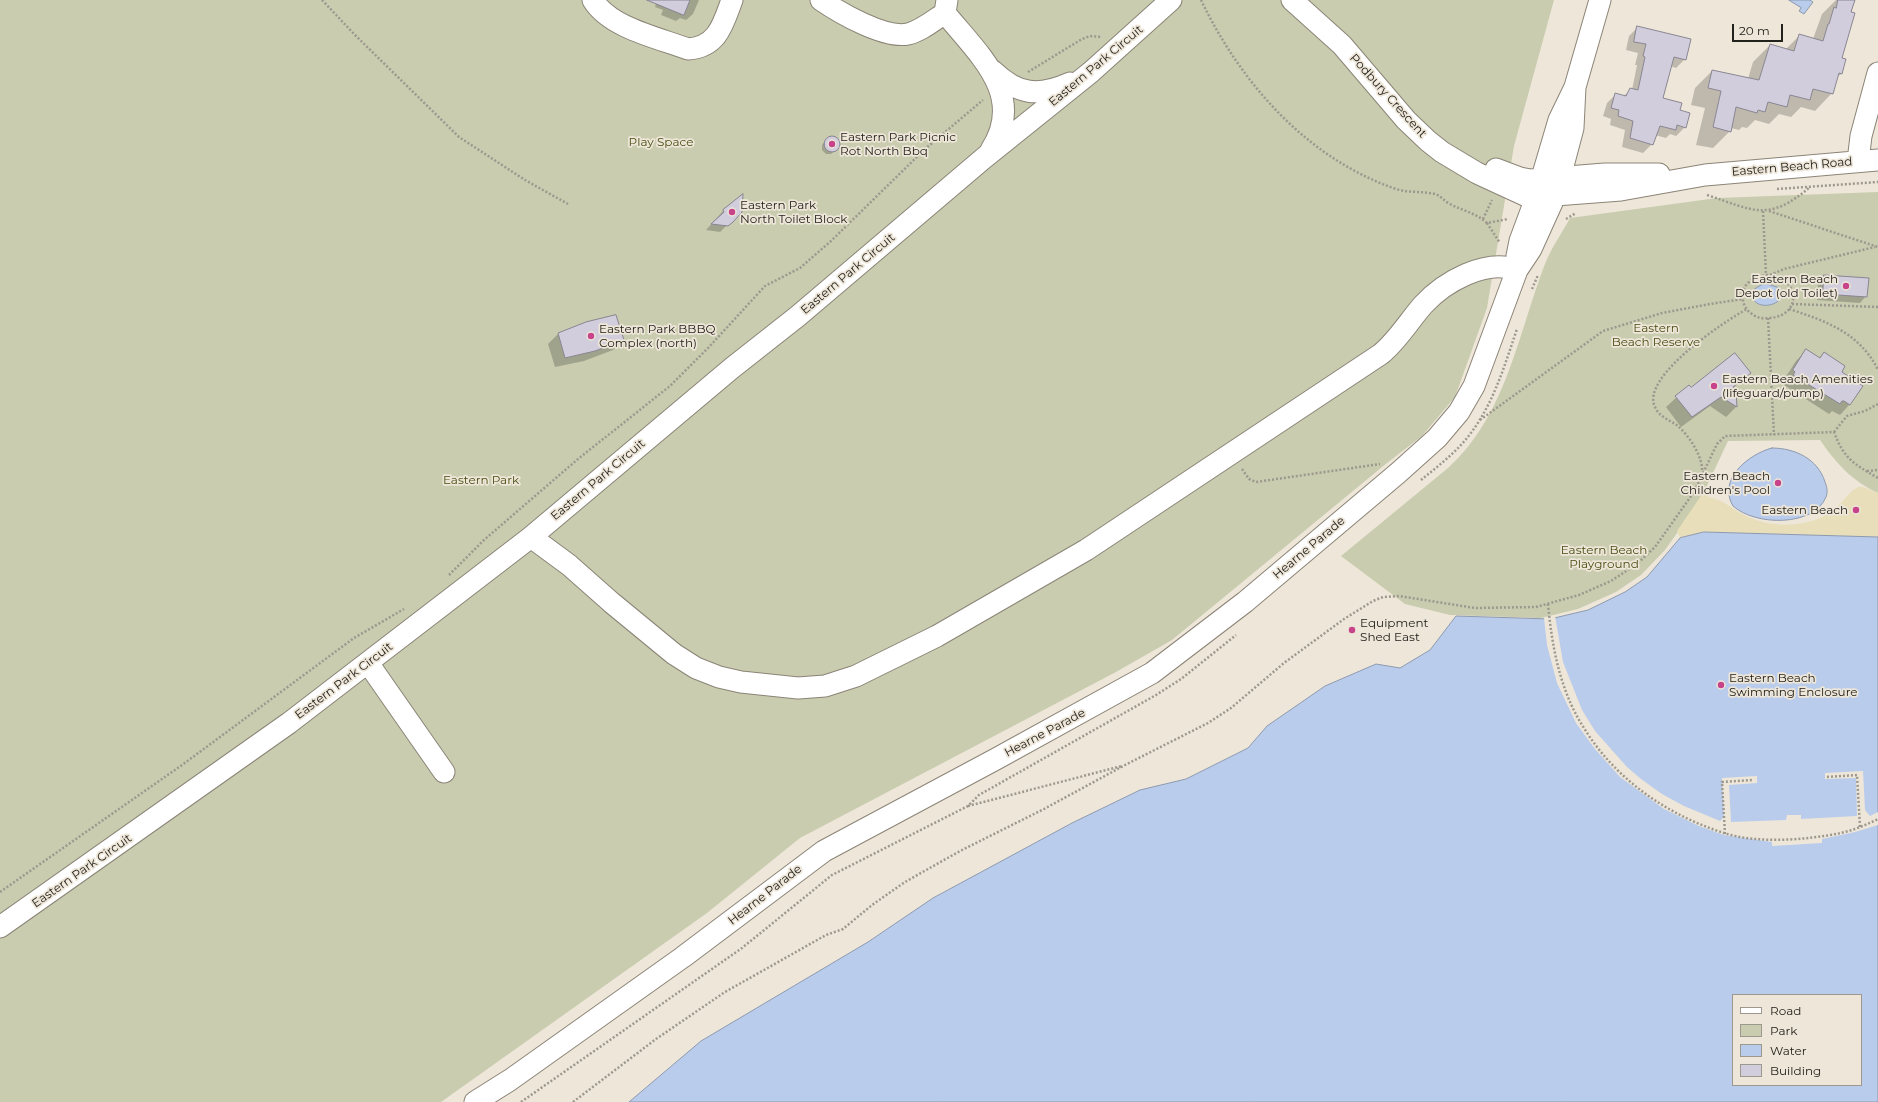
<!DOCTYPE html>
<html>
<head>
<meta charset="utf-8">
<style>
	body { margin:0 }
	#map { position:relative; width:1878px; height:1102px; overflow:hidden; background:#eee7d9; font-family:Montserrat,sans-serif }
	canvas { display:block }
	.legend { position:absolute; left:1732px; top:994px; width:130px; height:92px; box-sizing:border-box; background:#eee7d9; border:1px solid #9d988d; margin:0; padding:5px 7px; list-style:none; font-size:12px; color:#23211c }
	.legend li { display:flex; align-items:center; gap:8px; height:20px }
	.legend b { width:20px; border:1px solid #9d988d }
	.scale { position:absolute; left:1732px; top:24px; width:51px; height:18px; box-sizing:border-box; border:2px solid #23211c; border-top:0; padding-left:5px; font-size:12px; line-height:14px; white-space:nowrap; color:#23211c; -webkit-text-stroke:3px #eee7d9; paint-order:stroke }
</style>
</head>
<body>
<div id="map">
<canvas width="1878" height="1102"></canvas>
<ul class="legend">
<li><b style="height:5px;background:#fff"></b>Road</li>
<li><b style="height:11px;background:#c9ccaf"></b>Park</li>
<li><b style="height:11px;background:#baccec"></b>Water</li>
<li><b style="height:11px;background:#d2cddc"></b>Building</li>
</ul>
<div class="scale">20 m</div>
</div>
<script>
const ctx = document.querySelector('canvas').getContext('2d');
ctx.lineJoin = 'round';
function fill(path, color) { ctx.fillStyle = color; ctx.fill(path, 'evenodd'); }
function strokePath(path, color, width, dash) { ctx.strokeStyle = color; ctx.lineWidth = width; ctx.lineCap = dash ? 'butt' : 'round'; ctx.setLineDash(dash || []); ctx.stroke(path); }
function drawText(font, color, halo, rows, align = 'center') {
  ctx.font = font + ' Montserrat,sans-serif'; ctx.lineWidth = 3.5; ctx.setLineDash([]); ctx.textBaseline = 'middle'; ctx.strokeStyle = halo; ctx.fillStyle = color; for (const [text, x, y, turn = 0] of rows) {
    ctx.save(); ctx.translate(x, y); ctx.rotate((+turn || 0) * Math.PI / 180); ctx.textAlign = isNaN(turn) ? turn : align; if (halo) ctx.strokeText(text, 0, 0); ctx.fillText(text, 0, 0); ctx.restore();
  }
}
const green = new Path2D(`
	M0,0H1554L1514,146L1487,308L1455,397L1422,436L1387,463L1172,640L1116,672L800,838L707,913L441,1102H0Z
	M1878,192V493C1852,481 1836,463 1820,440L1728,441L1705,490L1682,526L1665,550L1641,575L1616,592L1578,609L1541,618L1450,615L1405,604L1341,556L1448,468C1506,416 1518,334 1545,264C1551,248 1562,233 1570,218L1717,198Z`);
const sand = new Path2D(`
	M1858,487H1863L1878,493V537L1704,532L1680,538L1677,531L1705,490H1709L1708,497C1723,499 1733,510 1746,516C1771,528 1806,528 1829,513C1839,507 1845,497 1853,490Z`);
const water = new Path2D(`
	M1789,0H1810L1813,2L1804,14L1799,11L1801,8Z
	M1767,284L1780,288L1783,295C1776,310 1748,309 1753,290L1761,285Z
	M1772,448C1795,448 1818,459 1825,482C1827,487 1828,492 1826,497C1814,527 1755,526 1733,506C1717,479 1749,454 1772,448Z
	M1704,532L1878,537V1102H629L701,1041L868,942L933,898L1072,823L1140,790L1186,779L1248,748L1267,726L1325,686L1376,664L1400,668L1430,650L1456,616L1550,619L1588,610L1625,592L1647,577L1680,538ZM1733,995H1861V1085H1733Z`);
const pier = new Path2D(`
	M1555,616L1563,662L1582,710L1595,731L1627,767L1641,779L1662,794L1684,806L1720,821L1724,817L1722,778L1757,776V783L1729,785L1731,822L1786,820L1787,815H1801V819L1857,816L1856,778L1825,779V773L1863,771L1865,810L1870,816L1878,812V825L1855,832L1822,839V843L1772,846V842L1724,835L1699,826L1664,809L1620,777L1595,749L1576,723L1557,683L1547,645L1544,618Z`);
const shadow = new Path2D(`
	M657,0H699L693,14L686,20L680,18L676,21L661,15L663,10L655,7Z
	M1836,0H1854L1841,59L1845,60L1841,74L1836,78L1832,93L1815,111L1801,107L1791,117L1779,114L1769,124L1755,120L1747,128L1742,127L1739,130L1731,128L1730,131L1713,148L1696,145L1705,108L1691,105L1695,88L1712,71L1748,79L1753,62L1770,45L1785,50L1800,35L1813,39L1822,14Z
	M1638,27L1685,59L1676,68L1670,66L1662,99L1679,111L1685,127L1676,136L1670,134L1666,138L1655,135L1652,144L1643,153L1622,147L1625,130L1610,125L1611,119L1603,116L1607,103L1616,94L1623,96L1632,90L1637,65H1635L1638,53L1626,50L1629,36Z
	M830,137H835L839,141V147L831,154H826L822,150V145Z
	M723,211L734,218L720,232L706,230Z
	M1824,276L1866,296L1860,303L1817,300L1818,283Z
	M587,323L623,340L613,350L584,361L555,367L548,344L558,334Z
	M1806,351L1819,358L1824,353L1840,372L1850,404L1840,415L1832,411L1829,414L1784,385L1786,382L1783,381L1796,361Z
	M1749,373L1733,388L1735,391L1736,407L1726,417L1710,406L1681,427L1666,407L1689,386L1691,389Z`);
const building = new Path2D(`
	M647,0H690L684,15Z
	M1838,0H1855L1851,12L1855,13L1842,58L1846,59L1842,74L1839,73L1833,94L1813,89L1810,100L1790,95L1787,107L1768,102L1765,112L1758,110L1757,113L1736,107L1731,132L1713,127L1721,91L1708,88L1712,70L1759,80L1770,44L1794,51L1799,34L1823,41L1828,24H1829L1834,7L1836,8Z
	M1637,26L1691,39L1686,60L1674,57L1663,98L1682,103L1680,110L1690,113L1686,128L1677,125L1676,130L1660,126L1653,145L1630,138L1633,121L1618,116L1619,110L1611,108L1615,93L1626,96L1630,88L1638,90L1645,57L1643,56L1646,44L1634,42Z
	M824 144a8 8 0 1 1 16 0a8 8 0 1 1-16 0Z
	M743,194L742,212L733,222L728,226L711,224L724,212L723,210Z
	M1824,275L1869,278L1867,297L1823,294Z
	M616,315L624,340L595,351L565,358L558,333L586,322Z
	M1806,349L1820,358L1824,352L1845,366L1842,372L1863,386L1850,405L1844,401H1842L1840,404L1793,375L1795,372L1793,370Z
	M1735,353L1751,373L1733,387L1736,391L1737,407L1721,397L1692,417L1675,396L1689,385L1691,387Z`);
const path = new Path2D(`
	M322,0L355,35L459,137L525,180L568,204
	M1201,0C1241,83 1306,158 1396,189C1409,193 1422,191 1435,194C1441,196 1444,201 1450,204C1463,211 1476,213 1487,223L1508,219
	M1028,72L1082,39L1090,36L1101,37
	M1777,189L1878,182
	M1707,195C1753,210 1768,223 1810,187
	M1763,211L1766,275
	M1769,211L1878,247
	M1483,219L1492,200
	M1566,219L1576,213
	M1487,223L1500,243
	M1766,275C1799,275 1804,315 1770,318C1763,319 1757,318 1752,314C1741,307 1739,290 1749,282C1754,277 1760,276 1766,275Z
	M1770,275L1784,269L1875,247
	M1532,289L1538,275
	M1792,304L1878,307
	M1789,309C1826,321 1860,333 1878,370
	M1768,318L1774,435
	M1480,420L1603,331L1662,313L1710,304L1743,299
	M1834,432L1847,416L1865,411L1878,404
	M1242,469L1249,479L1256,482L1380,464
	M1867,471L1878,470
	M1702,474C1704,458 1690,437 1678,426C1670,420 1659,417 1655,407C1640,377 1725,321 1747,309
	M1421,480C1437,467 1454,454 1467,438C1493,406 1504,367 1517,329
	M449,575L484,540L578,459L670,386L709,347L765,286L800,268L831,241L925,149L983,100
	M1548,604C1552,647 1560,691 1584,728C1615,779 1667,815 1724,833C1757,844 1807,840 1841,833C1854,830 1866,825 1878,819
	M1827,777L1857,775L1860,827
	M968,806L1122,766
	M1725,834L1722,782L1753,780
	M0,892L182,765L354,638L404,609
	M521,1102L742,948L832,875L968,806L979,795L1156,695L1181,679L1236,635
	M573,1102L656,1039L725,992L826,935L843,929L872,905L905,882L960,851L1044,809L1125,765L1208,723L1231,708L1284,663L1344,619L1373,601L1383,597L1399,596L1475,608L1536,607L1579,595L1611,581L1637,564L1655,547L1694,492L1717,444L1725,436L1834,432C1844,459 1854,464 1878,478`);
const minor = new Path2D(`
	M593,0C610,28 659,38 688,49C718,47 723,24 732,0
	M821,0C840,13 885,39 908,34C921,31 934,20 945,13
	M947,0L945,13C978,54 1027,95 991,150
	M1292,0L1342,45L1406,120L1428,141L1442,152L1477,173L1529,197L1621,190L1705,175L1878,160
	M993,71C1018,95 1038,97 1070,83
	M1858,161L1861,136L1878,73
	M1496,169L1520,178L1530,180L1605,174H1659
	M1517,256L1520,241L1536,198L1559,120L1575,87L1600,0
	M531,537L569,565L612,603L674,654L696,668L719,677L741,682L798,688L825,686L856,676L937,636L1086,550L1381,354C1398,340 1409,321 1423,305C1444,282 1486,258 1517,270
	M368,663L444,772
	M0,927L289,723L531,537L732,368L798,316L984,158L1091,72L1171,0
	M475,1102L510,1080L683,957L824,851L996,759L1152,673L1245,602L1398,473L1437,438L1459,412L1474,386L1517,270L1531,249L1555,196L1573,128L1575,87`);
const markers = [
	[832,144,4,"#c7448b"],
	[732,212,4,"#c7448b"],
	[1846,286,4,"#c7448b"],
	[591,336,4,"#c7448b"],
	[1714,386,4,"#c7448b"],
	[1778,483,4,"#c7448b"],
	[1856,510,4,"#c7448b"],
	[1352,630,4,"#c7448b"],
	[1721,685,4,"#c7448b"]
];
const streetNames = [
	["Eastern Park Circuit",1096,66,-40],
	["Podbury Crescent",1388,96,48],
	["Eastern Beach Road",1792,167,-5],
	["Eastern Park Circuit",848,274,-40],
	["Eastern Park Circuit",598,480,-40],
	["Hearne Parade",1309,548,-40],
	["Eastern Park Circuit",344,681,-37],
	["Hearne Parade",1045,733,-28],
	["Eastern Park Circuit",82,871,-35],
	["Hearne Parade",765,895,-38]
];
const poiNames = [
	["Eastern Park Picnic",840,137],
	["Rot North Bbq",840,151],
	["Eastern Park",740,205],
	["North Toilet Block",740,219],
	["Eastern Beach",1838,279,"right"],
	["Depot (old Toilet)",1838,293,"right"],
	["Eastern Park BBBQ",599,329],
	["Complex (north)",599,343],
	["Eastern Beach Amenities",1722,379],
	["(lifeguard/pump)",1722,393],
	["Eastern Beach",1770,476,"right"],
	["Children's Pool",1770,490,"right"],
	["Eastern Beach",1848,510,"right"],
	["Equipment",1360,623],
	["Shed East",1360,637],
	["Eastern Beach",1729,678],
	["Swimming Enclosure",1729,692]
];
const parkNames = [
	["Play Space",661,142],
	["Eastern",1656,328],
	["Beach Reserve",1656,342],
	["Eastern Park",481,480],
	["Eastern Beach",1604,550],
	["Playground",1604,564]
];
fill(green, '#c9ccaf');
fill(sand, '#e8dfba');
fill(water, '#baccec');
strokePath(water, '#8d99ae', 1);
fill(pier, '#eee7d9');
fill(shadow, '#0003');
fill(building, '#d2cddc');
strokePath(building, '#898592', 1);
strokePath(minor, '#8b8477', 23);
strokePath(path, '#9d988e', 2.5, [2, 2]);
strokePath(minor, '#fff', 21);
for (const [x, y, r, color] of markers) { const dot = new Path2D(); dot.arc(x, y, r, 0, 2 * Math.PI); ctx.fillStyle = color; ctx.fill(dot); strokePath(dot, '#eee7d9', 1.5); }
drawText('12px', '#23211c', '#eee7d9', streetNames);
drawText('12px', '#23211c', '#eee7d9', poiNames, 'left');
drawText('12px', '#494d12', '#eee7d9', parkNames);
</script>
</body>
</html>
